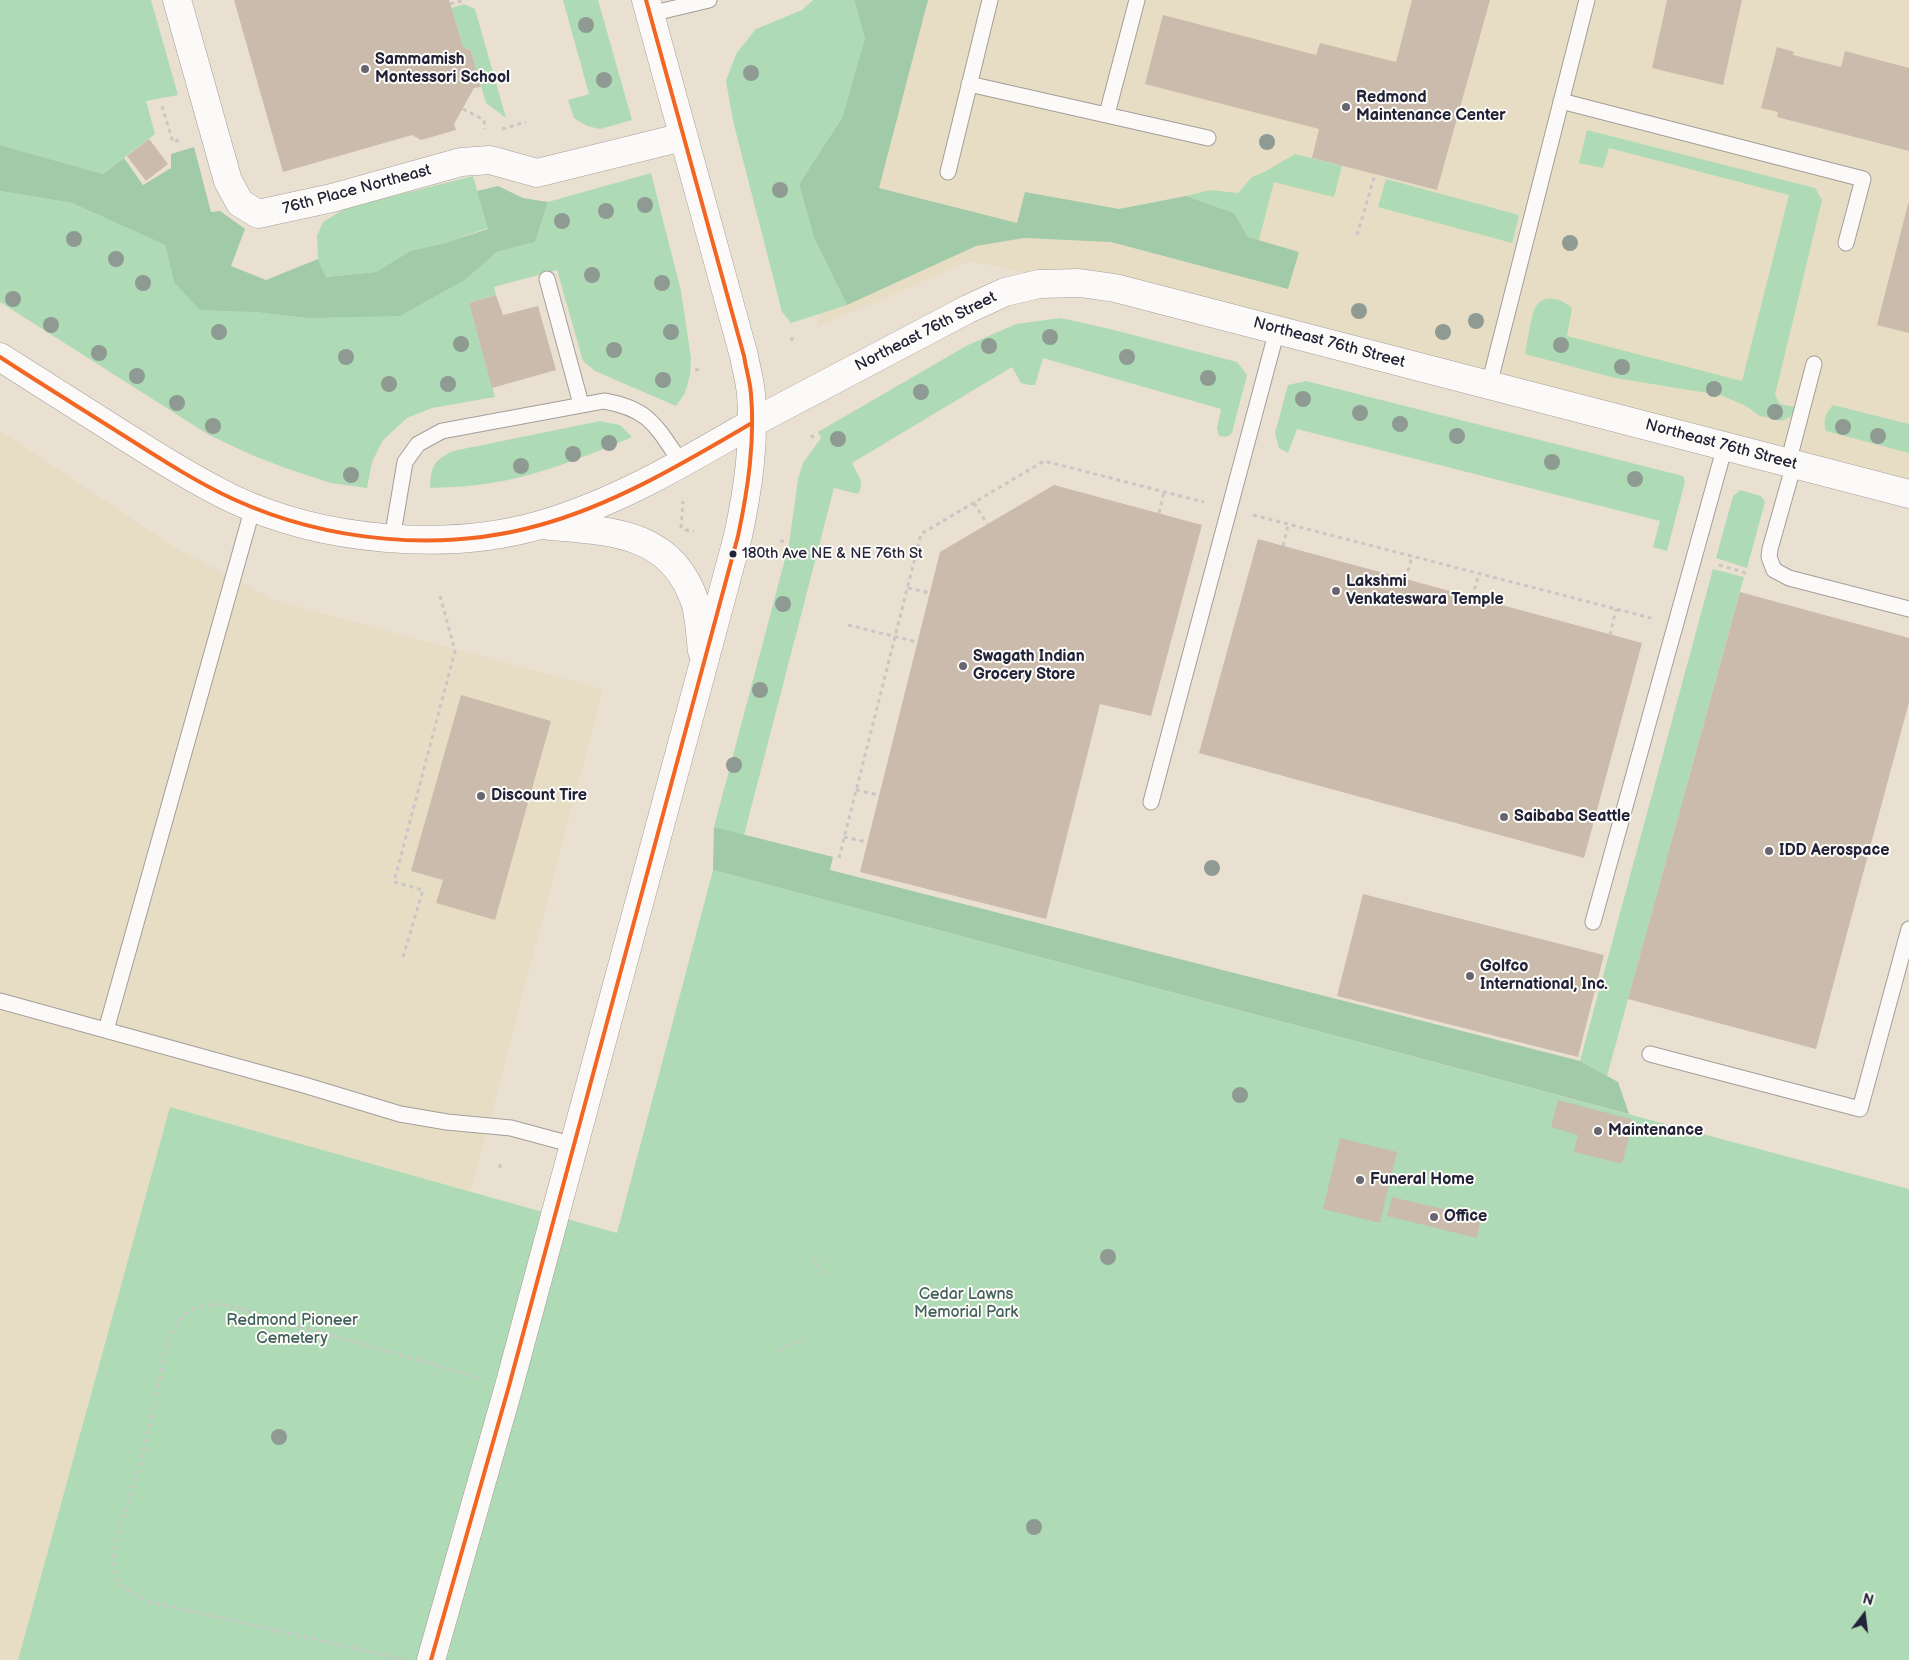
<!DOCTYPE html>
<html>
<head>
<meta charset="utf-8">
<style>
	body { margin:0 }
	#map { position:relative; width:1909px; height:1660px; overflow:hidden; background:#eae0d2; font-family:"Balsamiq Sans",sans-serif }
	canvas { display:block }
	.north { position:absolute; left:1839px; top:1590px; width:50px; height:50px; -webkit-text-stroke:4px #fdfcf7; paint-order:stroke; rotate:15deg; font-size:14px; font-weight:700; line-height:20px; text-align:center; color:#22223b }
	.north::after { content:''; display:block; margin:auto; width:18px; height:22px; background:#22223b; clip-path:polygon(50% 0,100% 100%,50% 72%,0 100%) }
</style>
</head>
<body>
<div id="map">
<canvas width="1909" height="1660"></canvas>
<div class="north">N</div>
</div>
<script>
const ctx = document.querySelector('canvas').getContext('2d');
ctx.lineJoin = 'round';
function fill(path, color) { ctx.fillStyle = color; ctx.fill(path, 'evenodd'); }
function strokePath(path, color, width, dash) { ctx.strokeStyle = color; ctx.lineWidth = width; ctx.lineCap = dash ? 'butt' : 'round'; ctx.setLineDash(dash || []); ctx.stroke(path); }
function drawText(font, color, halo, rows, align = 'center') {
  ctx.font = font + ' "Balsamiq Sans",sans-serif'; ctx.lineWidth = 4; ctx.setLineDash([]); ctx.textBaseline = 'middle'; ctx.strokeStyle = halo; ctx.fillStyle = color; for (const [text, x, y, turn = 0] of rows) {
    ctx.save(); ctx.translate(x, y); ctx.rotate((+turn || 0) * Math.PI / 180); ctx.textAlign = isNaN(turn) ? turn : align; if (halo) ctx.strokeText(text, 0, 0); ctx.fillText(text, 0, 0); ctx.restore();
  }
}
const built = new Path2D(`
	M893,0H1909V482L1230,317L970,261L817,327Z
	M0,430L177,549L277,601L603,689L471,1192L170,1107L18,1660H0Z`);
const green = new Path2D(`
	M0,0H151L178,95L146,101L155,134L103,174L0,145Z
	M563,0H598L632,120L600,129L587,126L574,118L568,100L589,94Z
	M813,0H854L865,38L842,118L799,184L814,238L847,305L791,323L782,312L733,121L726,81L736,54L756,29L802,10Z
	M464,4L475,9L506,118L486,103L471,51L463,47L451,8Z
	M1587,130L1815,188L1822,200L1775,395L1780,404L1795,407L1792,416L1782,421L1760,416L1746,406L1720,395L1615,378L1525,354C1527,345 1531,315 1535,308C1543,292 1562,299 1572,308L1567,336L1742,381L1789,195L1609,148L1603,168L1579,163Z
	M1295,154L1342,166L1334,197L1274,182L1259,240L1248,237L1234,213L1186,196L1210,190L1238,193L1252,177L1266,171Z
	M651,173L681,291L691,358L690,375L685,393L676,406L595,371L583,361L557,270L494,287L496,295L469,303L495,397L432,408L407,418L383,440L372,462L367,488L331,483L288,469L254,456L209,435L0,302V191L72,203L165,245L174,282L255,312L306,318L466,279L497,252L535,242L548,202Z
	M473,176L488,228L445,243L410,251L376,272L326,277L318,259L317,236L323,222L346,208Z
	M1386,179L1519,215L1512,243L1378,207Z
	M1061,318L1114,330L1237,362L1247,375L1232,433L1227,437L1219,436L1217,428L1221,409L1043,358L1035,385H1029L1021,383L1012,367L852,463C857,474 866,482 858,494L834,488L744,835L714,827L789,544L798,479L803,463L821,438L818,432L966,346L1016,324Z
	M1306,381L1683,476L1685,482L1667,551L1653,547L1660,521L1297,429L1288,453L1279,448L1275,433L1288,385Z
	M1833,405L1909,424V453L1826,431C1823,419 1825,414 1833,405Z
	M600,421L620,425L632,437C582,458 531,479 477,485C461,487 446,487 430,488C431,466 433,461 453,451Z
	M1740,490L1761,496L1765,502L1747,568L1716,558L1733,496Z
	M1713,569L1744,577L1607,1076L1580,1061Z
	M713,870L1909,1189V1660H18L170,1107L617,1233Z`);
const forest = new Path2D(`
	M854,0H928L879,188L1017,223L1025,192L1119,209L1186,196L1234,213L1248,237L1299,252L1288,289L1111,242L1024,238L976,246L847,305L814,238L799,184L842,118L865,38Z
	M0,145L103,174L124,158L143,185L171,168V154L194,147L211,212L220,211L245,229L231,266L266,280L318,259L326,277L376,272L410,251L445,243L488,229L477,191L498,186L523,198L548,202L535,242L497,252L466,279L400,316L306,318L255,312L200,310L174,282L165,245L72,203L0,191Z
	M714,827L833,857L830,870L1580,1061L1618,1082L1629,1114L713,870Z`);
const building = new Path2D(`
	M234,0H449L463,47L471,51L481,87L474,88L454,124L456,130L421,140L412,135L283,172Z
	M1412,0H1490L1437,190L1312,158L1319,129L1145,84L1163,15L1316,55L1320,43L1396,62Z
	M1667,0H1742L1723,85L1652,68Z
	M1777,47L1794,52L1793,55L1841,67L1845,51L1909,68V151L1777,117L1778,112L1761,108Z
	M149,139L168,164L146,181L127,156Z
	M1908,204H1909V333L1877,325Z
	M496,295L503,315L538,306L556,370L492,388L469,303Z
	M1054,485L1202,525L1151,716L1100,704L1046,919L860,872L940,552Z
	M1258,539L1642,643L1584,858L1199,753Z
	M1740,592L1909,638V702L1816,1049L1628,999Z
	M461,695L551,721L495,920L436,903L443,880L411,871Z
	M1363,894L1604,955L1578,1057L1337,996Z
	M1558,1100L1634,1120L1622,1164L1574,1152L1578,1135L1551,1127Z
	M1340,1138L1397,1152L1380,1223L1323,1209Z
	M1392,1197L1481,1218L1477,1238L1387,1216Z`);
const path = new Path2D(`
	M450,4L466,0
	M162,106L173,142L183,139
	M463,109L484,120L485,129
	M502,129L526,122
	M1357,235L1375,174
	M791,341L793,337
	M695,370L700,369
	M811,435L814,438
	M974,503L987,524
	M1159,513L1164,492
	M1253,515L1651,618
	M681,528L683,501
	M685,530L694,531
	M780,541H784
	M1283,546L1288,525
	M1719,565L1746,573
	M1406,579L1412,556
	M908,588L930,593
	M1472,597L1479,574
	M848,625L917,642
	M1610,635L1616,609
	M856,790L879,795
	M844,837L867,842
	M839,858L921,534L1044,461L1204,502
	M403,957L423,890L394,882L455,651L439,592
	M499,1168L502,1163
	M814,1257L823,1274
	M778,1350L802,1340
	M401,1659L147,1601C129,1592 115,1586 113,1564C111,1544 131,1497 137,1475C150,1429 158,1382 169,1336C185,1310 194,1303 226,1305L480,1378`);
const lane = new Path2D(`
	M650,14L709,0
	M969,84L1208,138
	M1561,101L1863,179L1846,243
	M1107,114L1137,0
	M948,172L990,0
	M547,279L581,404
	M1489,385L1587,0
	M1788,463L1814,364
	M1794,464L1770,549L1769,557L1774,570L1789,578L1909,609
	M392,539L405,462L418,444L442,431L604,401C651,409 657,428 682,464
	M1151,802L1277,330
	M1593,922L1725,446
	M0,1001L304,1085L400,1114L447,1122L511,1128L574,1145
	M106,1030L253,507
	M1650,1054L1860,1109L1909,929`);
const street = new Path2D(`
	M177,0L228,181L240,203L258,214L332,198L461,162L490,160L537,173L683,137
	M752,423L968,309L1005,292L1039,284L1079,283L1115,288L1909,494`);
const secondary = new Path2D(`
	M0,357C42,384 84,410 126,437C161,459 196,481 233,499C322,541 446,552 540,525C616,503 685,462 752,423
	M550,526C611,531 672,532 695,602C700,618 700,635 702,651
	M431,1660L509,1386L738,536C748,489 755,442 751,394C750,381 746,368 744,356L646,0`);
const bus1 = new Path2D(`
	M0,357C38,382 77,406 115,430C153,454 192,480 233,499C327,542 441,553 540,525C616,504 685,462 752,423
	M431,1660L509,1386L738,536C748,489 755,442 751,394C750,381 746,369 744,356L646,0`);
const trees = [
	[586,25],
	[751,73],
	[604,80],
	[1267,142],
	[780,190],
	[645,205],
	[606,211],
	[562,221],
	[74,239],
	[1570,243],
	[116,259],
	[592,275],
	[143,283],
	[662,283],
	[13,299],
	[1359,311],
	[1476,321],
	[51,325],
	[219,332],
	[671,332],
	[1443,332],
	[1050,337],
	[461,344],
	[1561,345],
	[989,346],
	[614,350],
	[99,353],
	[346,357],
	[1127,357],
	[1622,367],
	[137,376],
	[1208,378],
	[663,380],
	[389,384],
	[448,384],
	[1714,389],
	[921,392],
	[1303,399],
	[177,403],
	[1775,412],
	[1360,413],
	[1400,424],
	[213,426],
	[1843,427],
	[1457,436],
	[1878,436],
	[838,439],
	[609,443],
	[573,454],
	[1552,462],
	[521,466],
	[351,475],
	[1635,479],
	[783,604],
	[760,690],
	[734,765],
	[1212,868],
	[1240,1095],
	[1108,1257],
	[279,1437],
	[1034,1527]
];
const markers = [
	[365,69,5,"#686470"],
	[1346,107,5,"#686470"],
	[733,554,4.5,"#22223b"],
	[1336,591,5,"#686470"],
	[963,666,5,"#686470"],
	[481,796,5,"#686470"],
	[1504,817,5,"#686470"],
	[1769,851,5,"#686470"],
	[1470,976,5,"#686470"],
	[1598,1131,5,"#686470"],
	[1360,1180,5,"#686470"],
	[1434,1217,5,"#686470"]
];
const busNames = [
	["180th Ave NE & NE 76th St",742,554]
];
const poiNames = [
	["Sammamish",375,60],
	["Montessori School",375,78],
	["Redmond",1356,98],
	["Maintenance Center",1356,116],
	["Lakshmi",1346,582],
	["Venkateswara Temple",1346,600],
	["Swagath Indian",973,657],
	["Grocery Store",973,675],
	["Discount Tire",491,796],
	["Saibaba Seattle",1514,817],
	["IDD Aerospace",1779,851],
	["Golfco",1480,967],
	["International, Inc.",1480,985],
	["Maintenance",1608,1131],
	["Funeral Home",1370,1180],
	["Office",1444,1217]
];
const streetNames = [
	["76th Place Northeast",357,190,-15],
	["Northeast 76th Street",926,332,-27],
	["Northeast 76th Street",1329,343,15],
	["Northeast 76th Street",1721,445,15]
];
const parkNames = [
	["Cedar Lawns",966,1295],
	["Memorial Park",966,1313],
	["Redmond Pioneer",292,1321],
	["Cemetery",292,1339]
];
fill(built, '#e7ddc5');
fill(green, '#aedbb5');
fill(forest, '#a1caa8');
fill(building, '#cabbad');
strokePath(lane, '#a49d99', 17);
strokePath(street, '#a49d99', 29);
strokePath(secondary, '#a49d99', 29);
strokePath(path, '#c9c6c5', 3, [4, 4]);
strokePath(lane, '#fcfaf8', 15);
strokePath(street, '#fcfaf8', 28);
strokePath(secondary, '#fcfaf8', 28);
strokePath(bus1, '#f26522', 4);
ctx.fillStyle = '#8e9a92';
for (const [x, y] of trees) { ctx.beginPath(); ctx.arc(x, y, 8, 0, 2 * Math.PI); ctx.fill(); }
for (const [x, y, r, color] of markers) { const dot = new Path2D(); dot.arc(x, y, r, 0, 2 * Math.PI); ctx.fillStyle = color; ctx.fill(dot); strokePath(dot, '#fdfcf7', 2); }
drawText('15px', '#22223b', '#fdfcf7', busNames, 'left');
drawText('bold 16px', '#22223b', '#fdfcf7', poiNames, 'left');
drawText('16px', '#22223b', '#fdfcf7', streetNames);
drawText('16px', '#42615e', '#fdfcf7', parkNames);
</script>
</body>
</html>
